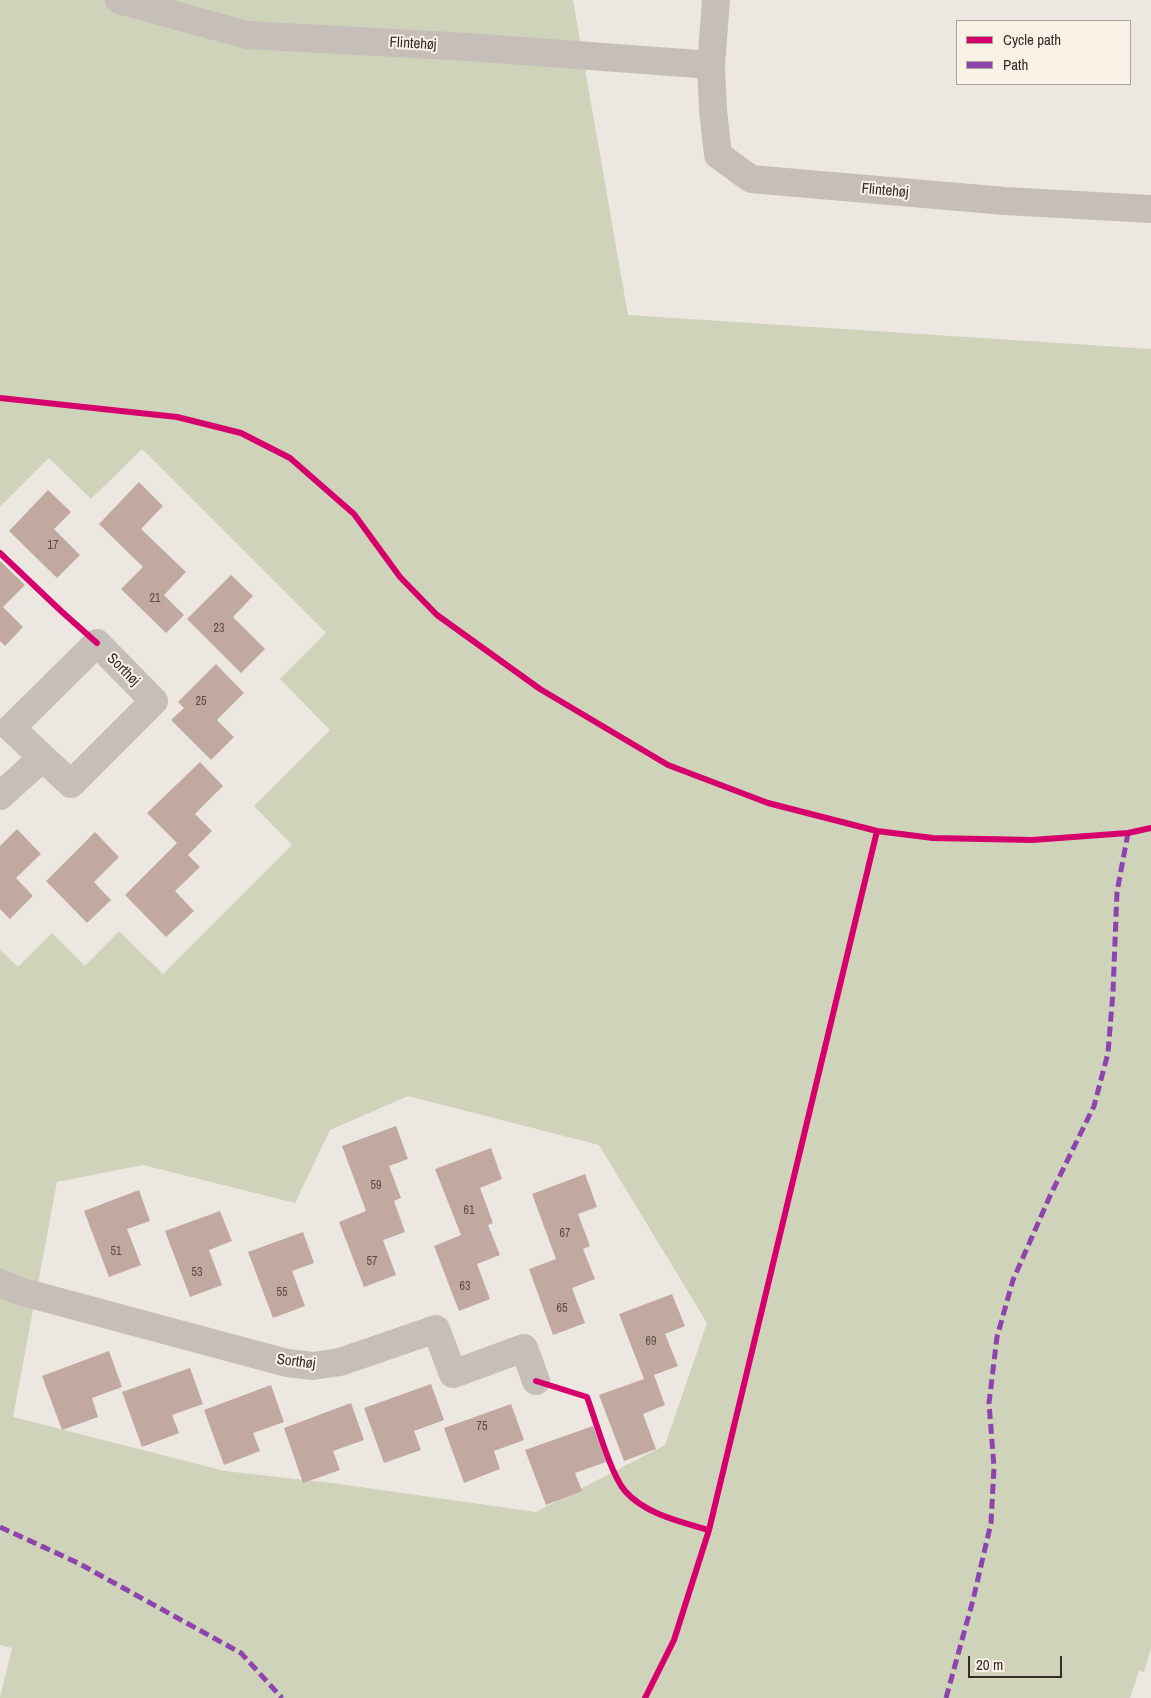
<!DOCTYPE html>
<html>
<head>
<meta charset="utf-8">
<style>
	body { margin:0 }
	#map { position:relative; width:1151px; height:1698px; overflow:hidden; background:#ede7e1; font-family:"Archivo Narrow",sans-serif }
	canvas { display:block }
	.legend { position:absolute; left:956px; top:20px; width:175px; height:65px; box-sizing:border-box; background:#faf1e7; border:1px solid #aca29a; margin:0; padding:6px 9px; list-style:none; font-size:15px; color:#372b27 }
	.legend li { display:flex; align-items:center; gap:10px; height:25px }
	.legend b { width:25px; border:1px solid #aca29a }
	.scale { position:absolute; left:968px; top:1656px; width:94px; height:22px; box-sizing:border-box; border:2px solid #372b27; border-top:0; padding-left:6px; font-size:15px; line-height:18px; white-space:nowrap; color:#372b27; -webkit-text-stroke:4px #faf1e7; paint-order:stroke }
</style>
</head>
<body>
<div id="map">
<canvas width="1151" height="1698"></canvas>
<ul class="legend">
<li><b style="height:6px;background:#d6006c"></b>Cycle path</li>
<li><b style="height:6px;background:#8e44ad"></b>Path</li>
</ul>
<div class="scale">20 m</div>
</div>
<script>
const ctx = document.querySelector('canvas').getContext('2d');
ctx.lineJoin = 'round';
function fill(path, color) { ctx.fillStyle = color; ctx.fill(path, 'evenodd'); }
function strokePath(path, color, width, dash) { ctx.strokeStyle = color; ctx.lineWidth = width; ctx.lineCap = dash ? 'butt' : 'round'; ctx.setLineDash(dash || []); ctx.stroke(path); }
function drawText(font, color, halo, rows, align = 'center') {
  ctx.font = font + ' "Archivo Narrow",sans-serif'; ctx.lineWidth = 4; ctx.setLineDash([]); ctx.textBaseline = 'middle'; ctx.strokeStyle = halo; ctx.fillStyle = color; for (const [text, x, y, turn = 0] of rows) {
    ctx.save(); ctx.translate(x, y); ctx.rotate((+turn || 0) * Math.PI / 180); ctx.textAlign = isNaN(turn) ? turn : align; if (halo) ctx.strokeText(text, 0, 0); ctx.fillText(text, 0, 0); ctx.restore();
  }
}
const green = new Path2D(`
	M0,0H573L628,315L1151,349V1648L1144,1672L1139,1671L1130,1698H0L12,1648L0,1645V950L18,967L52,933L85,966L119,931L163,974L292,845L254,806L330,730L280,679L326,633L142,449L91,499L49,458L0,507ZM408,1096L599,1145L707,1323L665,1445L536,1512L332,1483L225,1471L13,1417L57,1182L143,1165L295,1203L330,1130Z`);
const building = new Path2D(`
	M139,482L163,506L141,529L186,572L164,595L184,615L166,633L121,589L143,567L99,524Z
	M48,490L71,512L54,529L80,555L57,578L9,531Z
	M0,561L25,585L3,607L23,627L5,646L0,641Z
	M231,575L253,596L233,617L265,649L241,673L187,619Z
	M216,664L244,693L217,720L234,737L211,760L171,720L184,708L178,702Z
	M200,762L223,786L195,814L212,831L188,855L200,867L175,891L194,911L166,937L125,895L177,843L147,813Z
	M17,829L41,854L16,878L33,896L10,919L0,909V846Z
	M95,832L119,857L94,882L111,900L87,923L46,881Z
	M396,1126L408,1159L389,1166L401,1198L394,1201L405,1232L383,1240L396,1275L364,1287L339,1222L366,1211L342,1146Z
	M491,1148L502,1179L480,1188L493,1223L488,1225L500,1255L477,1264L490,1299L459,1311L434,1246L461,1235L435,1169Z
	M585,1174L597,1207L578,1214L590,1246L583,1249L595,1279L572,1288L585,1323L553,1335L529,1269L556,1259L532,1194Z
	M139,1190L150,1221L127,1229L141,1265L109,1277L84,1211Z
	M220,1211L232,1241L209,1250L222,1285L190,1297L165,1231Z
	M303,1232L314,1263L292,1271L305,1306L273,1318L248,1252Z
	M672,1294L685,1326L665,1334L678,1366L654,1375L665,1405L643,1414L656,1449L624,1461L599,1395L644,1379L619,1314Z
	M109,1351L122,1387L92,1398L98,1417L62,1430L42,1376Z
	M190,1368L203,1404L172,1415L179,1433L142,1447L122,1392Z
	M431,1384L444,1420L414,1431L421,1450L384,1463L364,1408Z
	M271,1385L284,1422L253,1433L260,1451L224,1465L204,1410Z
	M351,1403L364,1440L333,1451L340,1470L303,1483L284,1428Z
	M511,1404L524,1440L494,1451L500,1469L464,1483L444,1428Z
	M593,1426L606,1462L575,1473L582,1491L546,1505L525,1450Z`);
const street = new Path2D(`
	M119,0L247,35L469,47L711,65
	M716,0L711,65L713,110L718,155L751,179L1005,201L1151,209
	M97,643L154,701L71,784L11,728Z
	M0,796L42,758
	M0,1283L19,1291L287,1363L313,1366L340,1362L436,1329L453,1374L524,1348L536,1381`);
const quiet = new Path2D(`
	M0,1527L78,1563L241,1653L282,1698
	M946,1698L973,1600L991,1523L994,1467L989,1403L997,1337L1013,1280L1050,1196L1094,1106L1108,1053L1113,992L1117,892L1128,833`);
const cycleway = new Path2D(`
	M0,398L177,417L241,433L290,458L354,514L400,577L437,615L540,689L668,765L768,803L877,831L933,838L1032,840L1128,833L1151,828
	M0,553L61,611L97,643
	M536,1381L587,1397C596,1421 610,1473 625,1491C645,1514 681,1522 709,1530
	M645,1698L674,1640L709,1530L877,831`);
const numberNames = [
	["17",53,546],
	["21",155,599],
	["23",219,629],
	["25",201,702],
	["59",376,1186],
	["61",469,1211],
	["67",565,1234],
	["51",116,1252],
	["57",372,1262],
	["53",197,1273],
	["63",465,1287],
	["55",282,1293],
	["65",562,1309],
	["69",651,1342],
	["75",482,1427]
];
const streetNames = [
	["Flintehøj",413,44,3],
	["Flintehøj",885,191,5],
	["Sorthøj",123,670,45],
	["Sorthøj",296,1362,7]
];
fill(green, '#cfd3ba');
fill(building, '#c1a9a2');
strokePath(street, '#c6beb9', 28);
strokePath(quiet, '#8e44ad', 5, [10, 5]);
strokePath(cycleway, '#d6006c', 6);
drawText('12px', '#5a4a46', null, numberNames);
drawText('15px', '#372b27', '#faf1e7', streetNames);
</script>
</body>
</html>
